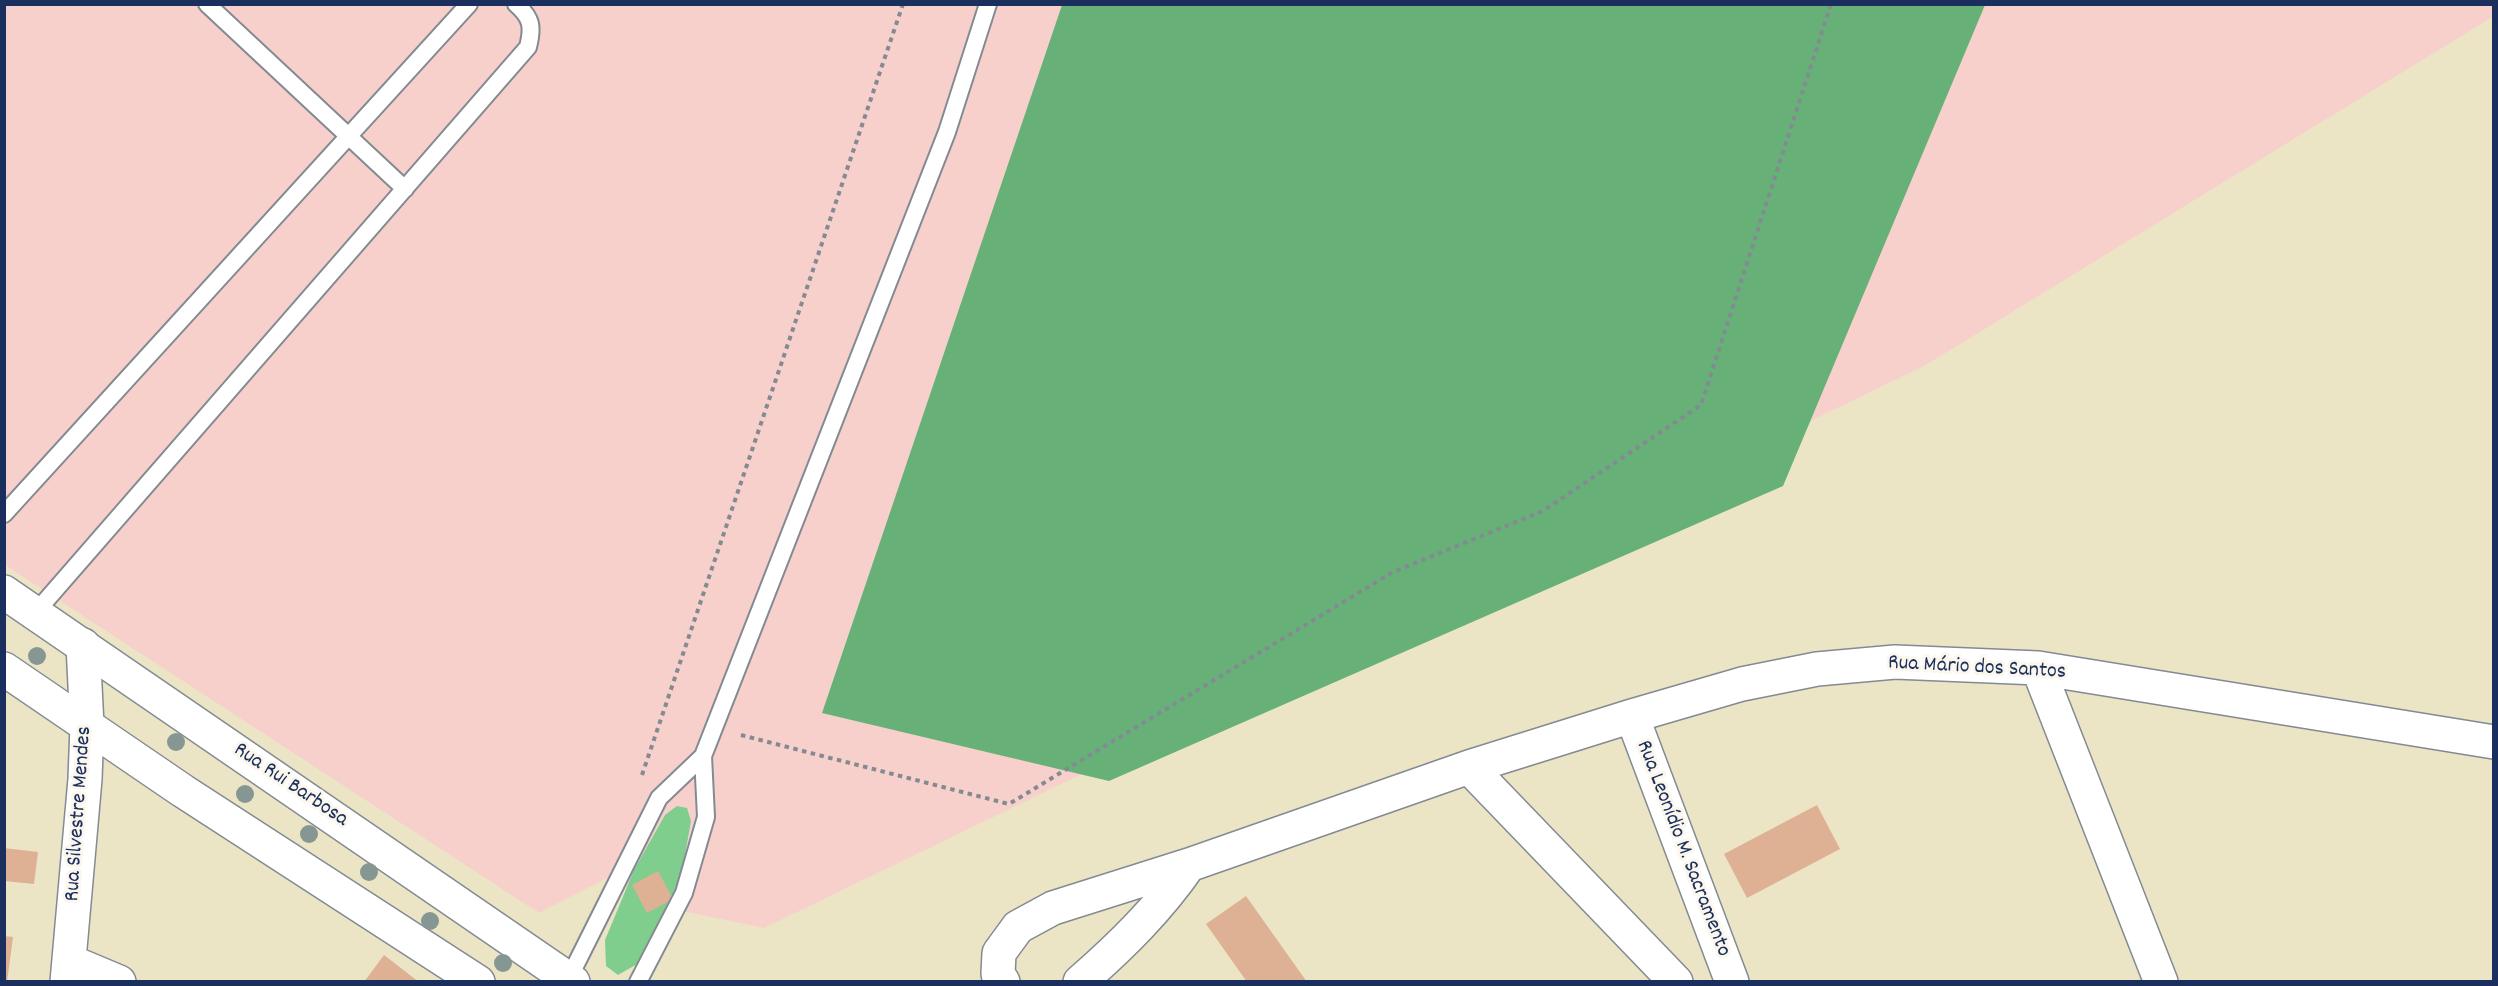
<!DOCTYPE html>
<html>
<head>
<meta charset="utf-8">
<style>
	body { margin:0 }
	#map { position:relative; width:2498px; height:986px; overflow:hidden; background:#ebe5c6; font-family:Dekko,sans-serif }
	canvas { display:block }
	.frame { position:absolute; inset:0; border:6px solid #1b2f5e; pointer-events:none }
</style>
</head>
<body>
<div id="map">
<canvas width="2498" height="986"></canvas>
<div class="frame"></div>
</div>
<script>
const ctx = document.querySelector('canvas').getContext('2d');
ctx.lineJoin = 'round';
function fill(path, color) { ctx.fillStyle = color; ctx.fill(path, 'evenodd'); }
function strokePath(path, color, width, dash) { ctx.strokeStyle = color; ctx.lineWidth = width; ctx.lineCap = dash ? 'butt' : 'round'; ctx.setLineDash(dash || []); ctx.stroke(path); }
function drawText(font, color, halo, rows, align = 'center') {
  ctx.font = font + ' Dekko,sans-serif'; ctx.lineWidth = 6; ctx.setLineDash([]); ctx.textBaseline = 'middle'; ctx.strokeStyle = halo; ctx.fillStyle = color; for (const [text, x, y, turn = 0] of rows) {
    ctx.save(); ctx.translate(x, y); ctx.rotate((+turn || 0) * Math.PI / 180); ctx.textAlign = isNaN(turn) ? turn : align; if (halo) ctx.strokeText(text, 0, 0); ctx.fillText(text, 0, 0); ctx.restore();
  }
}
const built = new Path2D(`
	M2493,4L2494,16L1926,365L764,928L677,910L607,878L539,913L5,565L4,5Z`);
const green = new Path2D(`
	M677,806L687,808L691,821L680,883L639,963L618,975L606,966L605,940L634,870L665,815Z`);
const forest = new Path2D(`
	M1062,5V4L1985,5L1783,486L1109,781L822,713Z`);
const building = new Path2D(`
	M1817,805L1840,849L1747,898L1724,854Z
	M4,848L38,852L34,884L4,881Z
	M658,871L673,899L647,913L632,885Z
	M1246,896L1307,982H1247L1206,924Z
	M4,936L13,937L7,982H4Z
	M384,955L419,982H364Z`);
const path = new Path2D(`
	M741,735L1009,804L1393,572L1543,511L1701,405L1831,4
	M642,775L903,4`);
const service = new Path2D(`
	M207,4L405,189
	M4,514L469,4
	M35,613L528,47C533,27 532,18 516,4
	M567,982L659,798L703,756L947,132L988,4
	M638,982L684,893L706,817L703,756`);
const minor = new Path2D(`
	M2038,668L2161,982
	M1632,716L1732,982
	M1469,767L1676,982
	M69,961L119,982
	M67,982L85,779L87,726L83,645
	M1003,982L998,974L999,953L1018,927L1053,908L1189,865L1469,767L1632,716L1742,684L1817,669L1895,662L2038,668L2494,742
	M1080,982C1121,946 1158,910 1189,865`);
const tertiary = new Path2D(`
	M4,592L573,982
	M4,669L183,791L478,982`);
const trees = [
	[37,656],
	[176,742],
	[245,794],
	[309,834],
	[369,872],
	[430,921],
	[503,963]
];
const streetNames = [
	["Rua Mário dos Santos",1977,669,3],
	["Rua Rui Barbosa",290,786,34],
	["Rua Silvestre Mendes",80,814,-86],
	["Rua Leonídio M. Sacramento",1682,849,69]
];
fill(built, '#f7d0cb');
fill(green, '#7fce8e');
fill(forest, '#67b179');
fill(building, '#dfb194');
strokePath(service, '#838a92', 20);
strokePath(minor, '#838a92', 36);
strokePath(tertiary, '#838a92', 36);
strokePath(path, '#838a92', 4, [4.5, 4.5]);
strokePath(service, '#fff', 16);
strokePath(minor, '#fff', 33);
strokePath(tertiary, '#fff', 33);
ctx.fillStyle = '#869793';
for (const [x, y] of trees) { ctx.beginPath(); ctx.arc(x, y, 9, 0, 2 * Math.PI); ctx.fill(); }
drawText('22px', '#1b2f5e', '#fbf7ec', streetNames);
</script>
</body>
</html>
